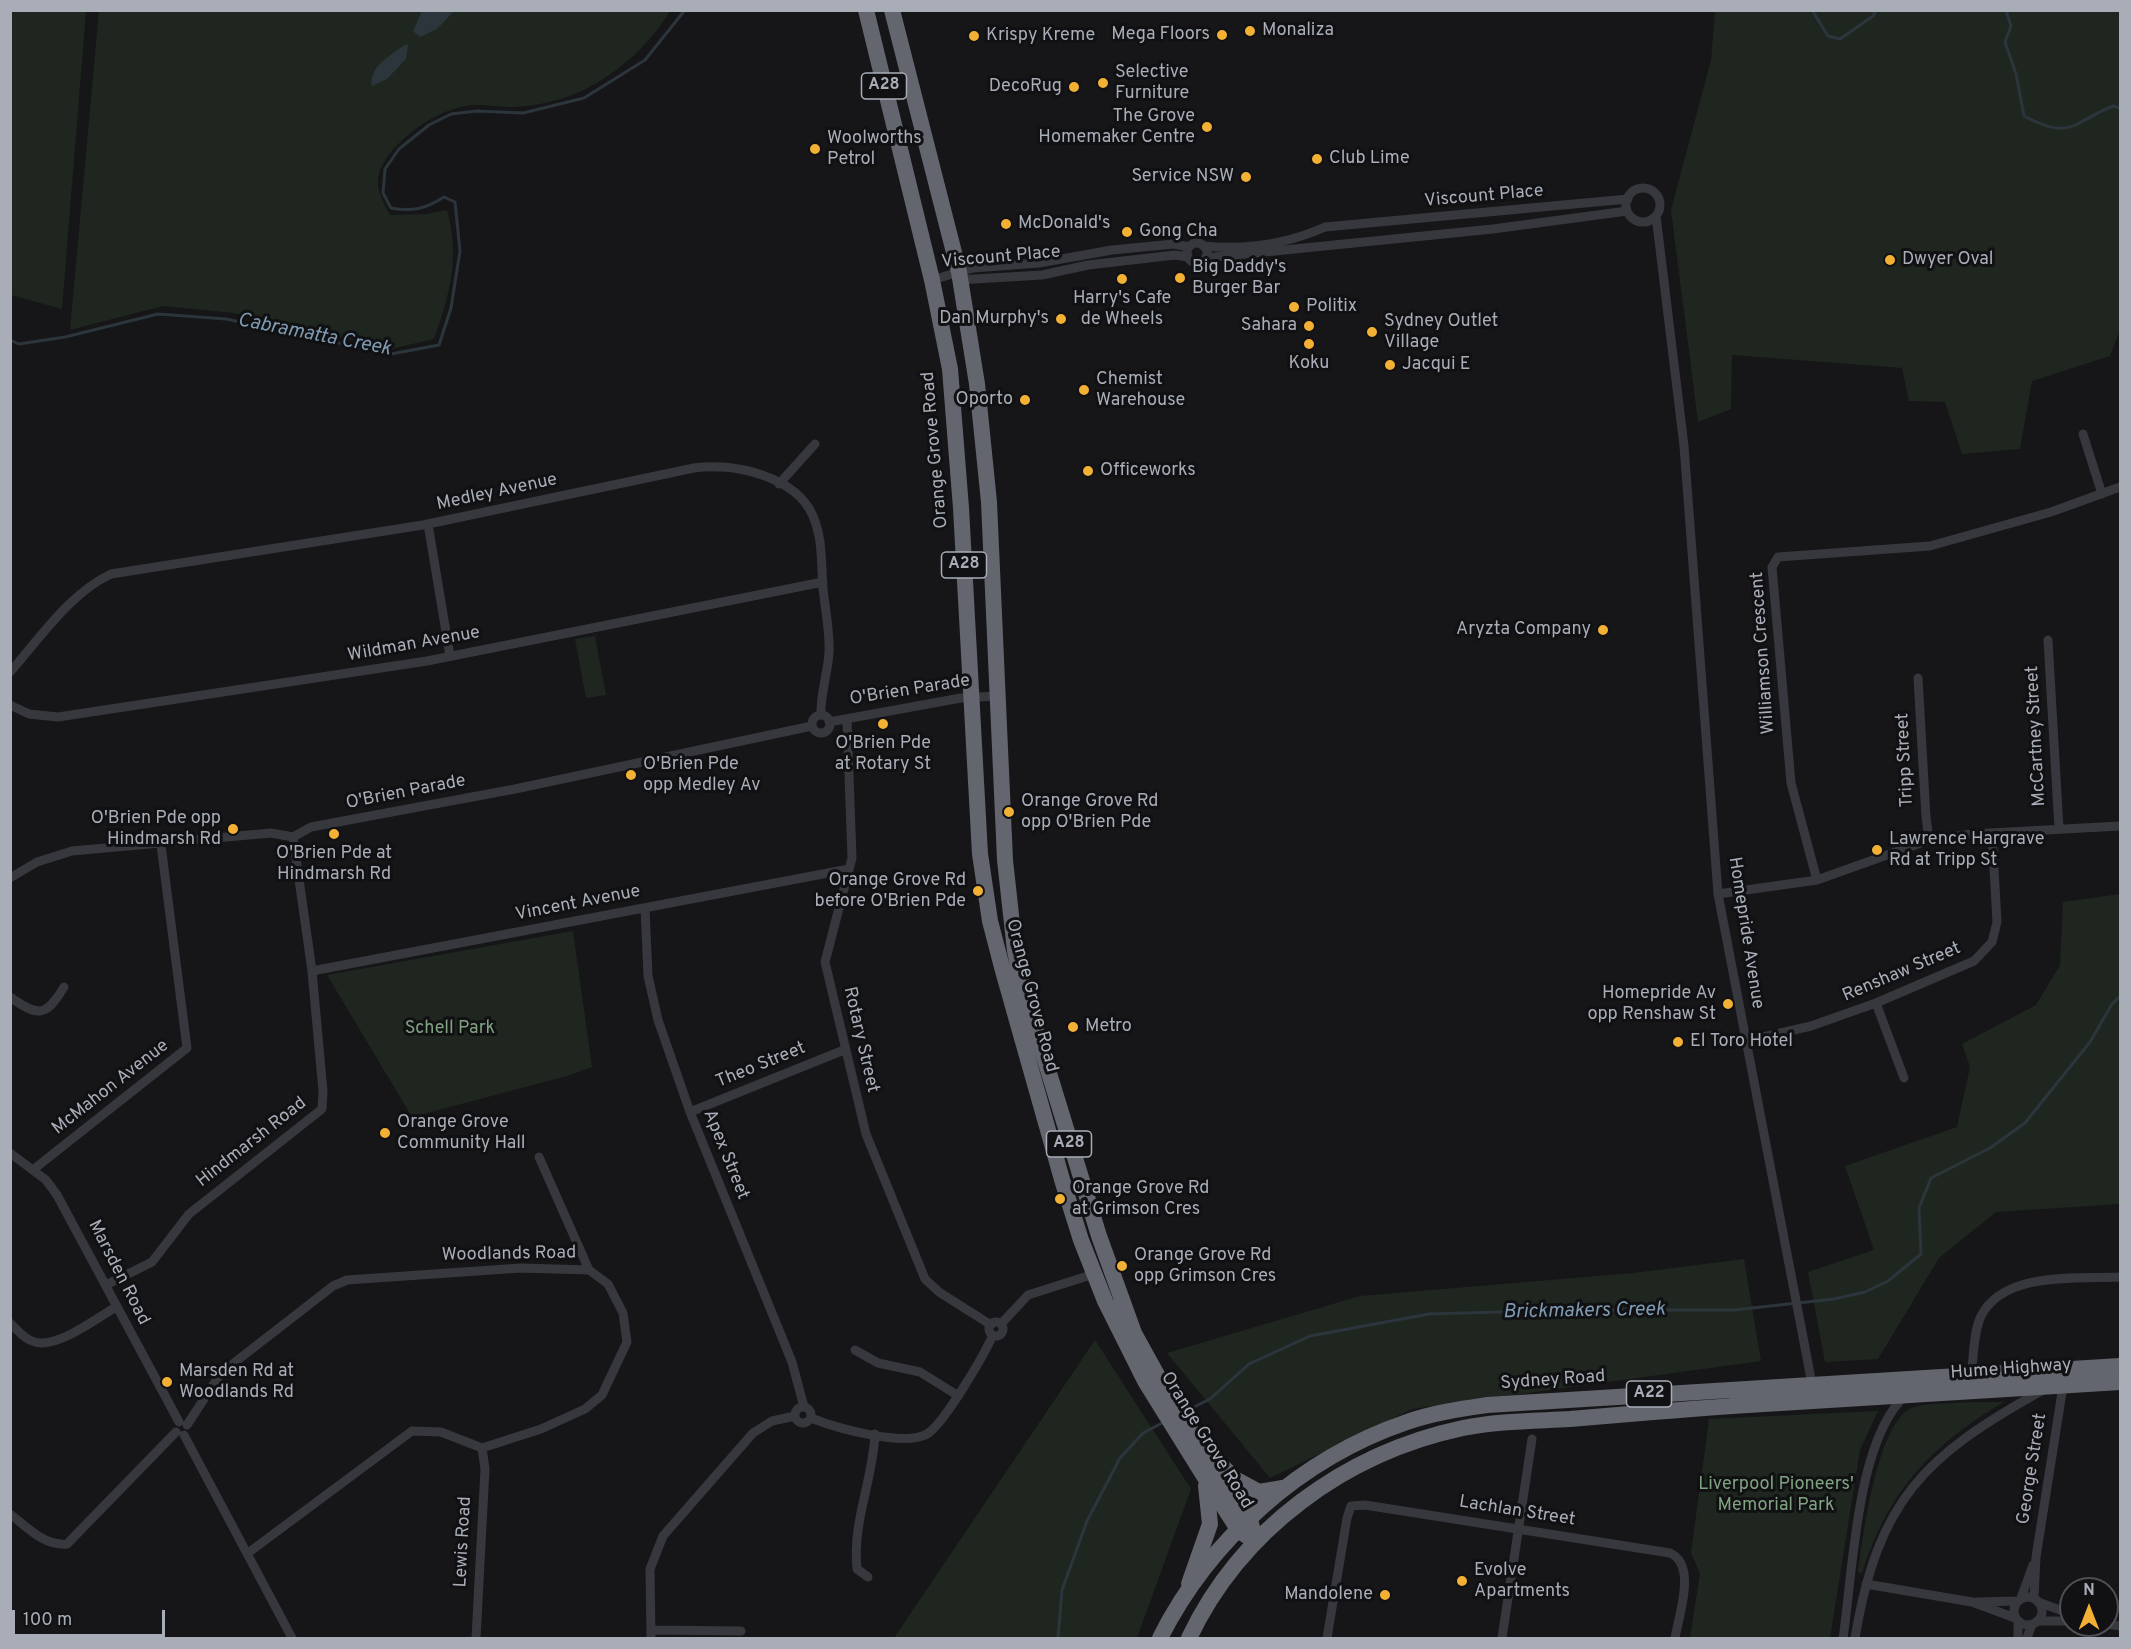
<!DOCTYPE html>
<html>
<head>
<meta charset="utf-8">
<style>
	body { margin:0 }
	#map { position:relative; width:2131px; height:1649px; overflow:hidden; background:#161618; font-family:Overpass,sans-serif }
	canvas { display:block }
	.frame { position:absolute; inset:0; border:12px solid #a8adb8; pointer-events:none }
	.north { position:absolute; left:2059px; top:1577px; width:60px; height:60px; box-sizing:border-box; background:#111113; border:2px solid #4d4f55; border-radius:50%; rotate:0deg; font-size:16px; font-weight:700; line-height:24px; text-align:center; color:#a8adb8 }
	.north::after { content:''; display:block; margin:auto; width:21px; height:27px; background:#f2b134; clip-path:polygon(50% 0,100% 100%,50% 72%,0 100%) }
	.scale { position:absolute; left:12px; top:1610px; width:153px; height:27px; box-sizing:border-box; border:3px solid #a8adb8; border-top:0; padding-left:8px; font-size:18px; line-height:21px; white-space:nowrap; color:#a8adb8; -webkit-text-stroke:4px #111113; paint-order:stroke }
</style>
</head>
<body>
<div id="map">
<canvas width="2131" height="1649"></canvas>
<div class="frame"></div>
<div class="north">N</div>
<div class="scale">100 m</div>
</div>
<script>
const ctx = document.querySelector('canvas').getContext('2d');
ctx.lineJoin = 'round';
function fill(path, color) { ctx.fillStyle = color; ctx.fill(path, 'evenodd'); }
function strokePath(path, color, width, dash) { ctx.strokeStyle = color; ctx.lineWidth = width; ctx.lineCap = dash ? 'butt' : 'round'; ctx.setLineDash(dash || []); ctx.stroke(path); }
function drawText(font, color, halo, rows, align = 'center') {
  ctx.font = font + ' Overpass,sans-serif'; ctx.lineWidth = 6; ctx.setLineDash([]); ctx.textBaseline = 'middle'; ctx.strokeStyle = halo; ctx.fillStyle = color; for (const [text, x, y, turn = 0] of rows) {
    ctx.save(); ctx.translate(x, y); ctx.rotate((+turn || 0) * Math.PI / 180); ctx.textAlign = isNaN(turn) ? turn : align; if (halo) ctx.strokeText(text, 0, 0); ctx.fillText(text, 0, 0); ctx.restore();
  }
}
const green = new Path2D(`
	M11,10L86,11L62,309L11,295Z
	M99,11H670C649,46 613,78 575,94C558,101 531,107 512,107C500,107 488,105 476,105C444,107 414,126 393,150C372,175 375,187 390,215L426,214L447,210C460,257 450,294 434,339L391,349L234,313L163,306L70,330Z
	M1707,11H2120V329L2110,356L2032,381L2020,449L1962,454L1945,402L1909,401L1902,368L1732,355L1731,409L1698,422L1671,210L1711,60L1715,13Z
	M595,636L606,695L586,698L575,639Z
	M2120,894V1204L1996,1212L1939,1258L1878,1359L1825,1362L1808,1272L1874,1250L1845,1166L1957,1127L1970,1067L1962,1044L2036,1005L2060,965L2063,902Z
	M573,931L592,1067L567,1076L412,1117L327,975Z
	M1744,1259L1761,1361L1412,1409L1270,1478L1167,1353L1360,1296L1633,1273Z
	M1095,1340L1191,1489L1137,1638H894Z
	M1969,1402H2004C1931,1445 1888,1491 1862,1573L1858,1572C1863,1538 1877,1418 1914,1407C1930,1402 1952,1404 1969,1402Z
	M1878,1411L1860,1450L1830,1638H1690L1700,1573L1691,1553L1709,1419Z`);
const water = new Path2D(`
	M422,11V10L454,11L437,29L420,37L413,31Z
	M405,45H408L406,59L387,79L372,86C368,67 392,54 405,45Z`);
const stream = new Path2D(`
	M1812,10L1828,36L1840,39L1873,16L1876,10
	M2006,10L2011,26L2005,42L2016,74L2024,116C2072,141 2071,123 2113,106L2120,108
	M10,340L19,344L65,337L158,314L226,319L391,354L439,345L451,308L460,251L455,202L444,197C425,209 413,212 391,208L383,193L385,169L399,149L429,125L451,114L477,111L523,113L584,98L645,60L685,10
	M1186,1411L1210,1399L1249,1364L1310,1336L1429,1314L1571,1310H1734L1834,1299L1865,1292L1888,1281L1921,1254L1919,1208L1931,1178L1990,1148L2025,1123L2090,1042L2112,1004L2120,996
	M1058,1638L1062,1590L1087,1521L1120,1458L1143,1433L1164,1422`);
const street = new Path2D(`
	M1626 205a17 17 0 1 1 34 0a17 17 0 1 1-34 0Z
	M1656,216L1684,446L1718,894L1812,1384
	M1187 253a10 10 0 1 1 20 0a10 10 0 1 1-20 0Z
	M1203,246C1245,250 1287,244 1325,227L1628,199
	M1205,258L1493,229L1627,211
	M932,280L973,268L1039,263L1112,250L1174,244L1189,247
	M958,280L1042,275L1088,265L1175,255L1187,257
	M2083,434L2102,494
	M779,484L815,444
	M428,524L450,656
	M2048,640L2059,829
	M10,672C40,638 70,593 111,574L423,525L694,468C732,462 796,476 813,516C823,540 821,563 823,588C825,609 830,631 829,652C828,673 820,694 821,715
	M1918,678L1926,817L1929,840
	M10,705L29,714L58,717L427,661L823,582
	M812 724a9 9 0 1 1 18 0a9 9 0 1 1-18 0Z
	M847,719L852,858L825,962L866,1134L925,1279L939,1292L991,1325
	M829,722L961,698L997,696
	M10,878L37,862L72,851L271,833L293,837L311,827L515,789L812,726
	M1817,880L1791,783L1772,567L1778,557L1930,546L2051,512L2120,487
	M1718,894L1817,880L1929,840L1972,834L2120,826
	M645,908L648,976L658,1020L690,1112L792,1362L804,1407
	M312,971L849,869
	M10,997C38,1017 46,1017 64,987
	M1876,1003L1904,1078
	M1746,1041L1811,1026L1876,1003L1974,961L1992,942L1997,922L1992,833
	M690,1112L844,1050
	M10,1153L46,1180L57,1195L179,1422
	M539,1157L589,1270
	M34,1169L187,1048L161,845
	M106,1285L152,1262L189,1214L322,1109L323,1091L312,971L293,837
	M989 1329a7 7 0 1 1 14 0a7 7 0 1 1-14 0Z
	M10,1323C19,1332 28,1343 41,1343C63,1344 97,1318 116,1307
	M1001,1324L1028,1295L1094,1274
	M855,1350L878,1363L920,1372L957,1395
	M1971,1375C1974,1357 1973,1333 1981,1316C2004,1271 2078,1279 2120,1277
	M795 1415a8 8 0 1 1 16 0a8 8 0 1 1-16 0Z
	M811,1418C836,1428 904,1447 927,1434C944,1424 984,1355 993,1335
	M187,1425L221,1373L333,1286L347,1280L521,1268L589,1270L608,1284L623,1313L627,1342L602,1395L585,1409L541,1429L482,1448L441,1432L412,1431L248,1553
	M184,1435L292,1638
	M10,1514C28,1528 44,1546 67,1544L176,1432
	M868,1577L857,1569C852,1522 873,1480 875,1434
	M1866,1584L1972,1602L2015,1618
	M2014 1611a14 14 0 1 1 28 0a14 14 0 1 1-28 0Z
	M2021,1598L2033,1565
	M2034,1599L2036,1557L2063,1386
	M1977,1602L2018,1601
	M2038,1602L2071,1614
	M2037,1621H2071
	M2107,1624L2120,1626
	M652,1630L741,1631
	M476,1638L485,1469L482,1448
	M651,1638L650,1569L663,1536L753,1433L772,1421L795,1416
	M1327,1638L1347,1518L1351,1506L1365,1505L1670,1553C1697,1565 1679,1614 1675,1638
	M1502,1638L1532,1439
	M1843,1638C1853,1573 1856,1439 1906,1395
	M1855,1638C1878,1500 1924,1456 2043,1390
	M2018,1638V1621
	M2027,1638L2032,1624`);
const highway = new Path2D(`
	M866,10L932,280L950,369L961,508L980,854L990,921L1003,971L1063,1183L1081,1240L1105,1301L1145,1381L1204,1476L1239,1531L1255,1541
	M892,10L959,272L977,384L989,502L1005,860L1015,951L1022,985L1099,1236L1134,1333L1171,1400L1250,1519L1255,1541
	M1220,1464L1235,1479L1259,1492L1283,1488
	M1189,1584L1210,1524L1206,1486
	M1160,1638C1210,1539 1301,1458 1407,1422C1432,1413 1460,1409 1487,1405L2120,1366
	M1189,1638C1241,1529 1345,1453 1463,1428C1497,1421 1534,1421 1570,1419C1629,1414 1688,1409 1748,1405C1872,1397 1996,1390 2120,1382`);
const markers = [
	[1250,31,6,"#f2b134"],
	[1222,35,6,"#f2b134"],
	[974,36,6,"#f2b134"],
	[1103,83,6,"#f2b134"],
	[1074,87,6,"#f2b134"],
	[1207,127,6,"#f2b134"],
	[815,149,6,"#f2b134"],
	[1317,159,6,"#f2b134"],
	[1246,177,6,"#f2b134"],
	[1006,224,6,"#f2b134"],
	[1127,232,6,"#f2b134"],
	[1890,260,6,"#f2b134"],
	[1180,278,6,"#f2b134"],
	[1122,279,6,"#f2b134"],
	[1294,307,6,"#f2b134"],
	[1061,319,6,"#f2b134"],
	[1309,326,6,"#f2b134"],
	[1372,332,6,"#f2b134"],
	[1309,344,6,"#f2b134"],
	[1390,365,6,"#f2b134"],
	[1084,390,6,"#f2b134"],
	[1025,400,6,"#f2b134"],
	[1088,471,6,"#f2b134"],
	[1603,630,6,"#f2b134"],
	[883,724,6,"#f2b134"],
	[631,775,6,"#f2b134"],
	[1009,812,6,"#f2b134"],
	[233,829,6,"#f2b134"],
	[334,834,6,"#f2b134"],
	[1877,850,6,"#f2b134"],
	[978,891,6,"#f2b134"],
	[1728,1004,6,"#f2b134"],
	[1073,1027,6,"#f2b134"],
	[1678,1042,6,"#f2b134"],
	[385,1133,6,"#f2b134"],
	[1060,1199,6,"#f2b134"],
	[1122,1266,6,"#f2b134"],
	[167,1382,6,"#f2b134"],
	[1462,1581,6,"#f2b134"],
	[1385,1595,6,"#f2b134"]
];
const shields = [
	[884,86,45],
	[964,565,45],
	[1069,1144,45],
	[1649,1394,45]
];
const shieldNames = [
	["A28",884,86],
	["A28",964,565],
	["A28",1069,1144],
	["A22",1649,1394]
];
const poiNames = [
	["Monaliza",1262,31],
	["Mega Floors",1210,35,"right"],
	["Krispy Kreme",986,36],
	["Selective",1115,73],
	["Furniture",1115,94],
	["DecoRug",1062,87,"right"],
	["The Grove",1195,117,"right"],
	["Homemaker Centre",1195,138,"right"],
	["Woolworths",827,139],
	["Petrol",827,160],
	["Club Lime",1329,159],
	["Service NSW",1234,177,"right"],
	["McDonald's",1018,224],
	["Gong Cha",1139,232],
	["Dwyer Oval",1902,260],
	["Big Daddy's",1192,268],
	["Burger Bar",1192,289],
	["Harry's Cafe",1122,299,"center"],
	["de Wheels",1122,320,"center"],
	["Politix",1306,307],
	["Dan Murphy's",1049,319,"right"],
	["Sydney Outlet",1384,322],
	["Village",1384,343],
	["Sahara",1297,326,"right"],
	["Koku",1309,364,"center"],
	["Jacqui E",1402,365],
	["Chemist",1096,380],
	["Warehouse",1096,401],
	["Oporto",1013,400,"right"],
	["Officeworks",1100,471],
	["Aryzta Company",1591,630,"right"],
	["O'Brien Pde",883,744,"center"],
	["at Rotary St",883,765,"center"],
	["O'Brien Pde",643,765],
	["opp Medley Av",643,786],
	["Orange Grove Rd",1021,802],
	["opp O'Brien Pde",1021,823],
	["O'Brien Pde opp",221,819,"right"],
	["Hindmarsh Rd",221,840,"right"],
	["Lawrence Hargrave",1889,840],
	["Rd at Tripp St",1889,861],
	["O'Brien Pde at",334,854,"center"],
	["Hindmarsh Rd",334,875,"center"],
	["Orange Grove Rd",966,881,"right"],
	["before O'Brien Pde",966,902,"right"],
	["Homepride Av",1716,994,"right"],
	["opp Renshaw St",1716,1015,"right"],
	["Metro",1085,1027],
	["El Toro Hotel",1690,1042],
	["Orange Grove",397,1123],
	["Community Hall",397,1144],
	["Orange Grove Rd",1072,1189],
	["at Grimson Cres",1072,1210],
	["Orange Grove Rd",1134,1256],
	["opp Grimson Cres",1134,1277],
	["Marsden Rd at",179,1372],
	["Woodlands Rd",179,1393],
	["Evolve",1474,1571],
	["Apartments",1474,1592],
	["Mandolene",1373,1595,"right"]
];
const streetNames = [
	["Viscount Place",1484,197,-5],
	["Viscount Place",1001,258,-5],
	["Orange Grove Road",936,450,-95],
	["Medley Avenue",497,493,-12],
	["Wildman Avenue",414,645,-10],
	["Williamson Crescent",1764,653,-94],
	["O'Brien Parade",910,691,-9],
	["McCartney Street",2037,736,-93],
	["Tripp Street",1906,760,-93],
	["O'Brien Parade",406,793,-11],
	["Vincent Avenue",578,904,-11],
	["Homepride Avenue",1745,933,81],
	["Renshaw Street",1902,973,-23],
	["Orange Grove Road",1031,996,75],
	["Rotary Street",860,1040,77],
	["Theo Street",761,1066,-22],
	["McMahon Avenue",111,1088,-38],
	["Hindmarsh Road",252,1143,-38],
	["Apex Street",725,1155,68],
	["Woodlands Road",509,1255,-1],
	["Marsden Road",118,1273,63],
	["Hume Highway",2011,1370,-4],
	["Sydney Road",1553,1381,-4],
	["Orange Grove Road",1206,1441,58],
	["George Street",2033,1469,-81],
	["Lachlan Street",1517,1512,9],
	["Lewis Road",464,1542,-87]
];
const parkNames = [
	["Schell Park",450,1029],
	["Liverpool Pioneers'",1776,1485],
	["Memorial Park",1776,1506]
];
const waterNames = [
	["Cabramatta Creek",314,336,11],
	["Brickmakers Creek",1584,1312,-1]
];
fill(green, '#1e261f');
fill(water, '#2c353c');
strokePath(stream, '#2c353c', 3);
strokePath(street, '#37383d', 9);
strokePath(highway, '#63666e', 16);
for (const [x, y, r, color] of markers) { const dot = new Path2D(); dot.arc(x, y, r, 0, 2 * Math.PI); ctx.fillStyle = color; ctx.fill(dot); strokePath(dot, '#111113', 2); }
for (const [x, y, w] of shields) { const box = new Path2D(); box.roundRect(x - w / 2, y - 13, w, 26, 4.5); ctx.fillStyle = '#111113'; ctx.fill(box); strokePath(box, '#a8adb8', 1.5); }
drawText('bold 16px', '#a8adb8', null, shieldNames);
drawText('18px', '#a8adb8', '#111113', poiNames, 'left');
drawText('18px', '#a8adb8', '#111113', streetNames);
drawText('18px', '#7fa381', '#111113', parkNames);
drawText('italic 20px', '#7f9bb3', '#111113', waterNames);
</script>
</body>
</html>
